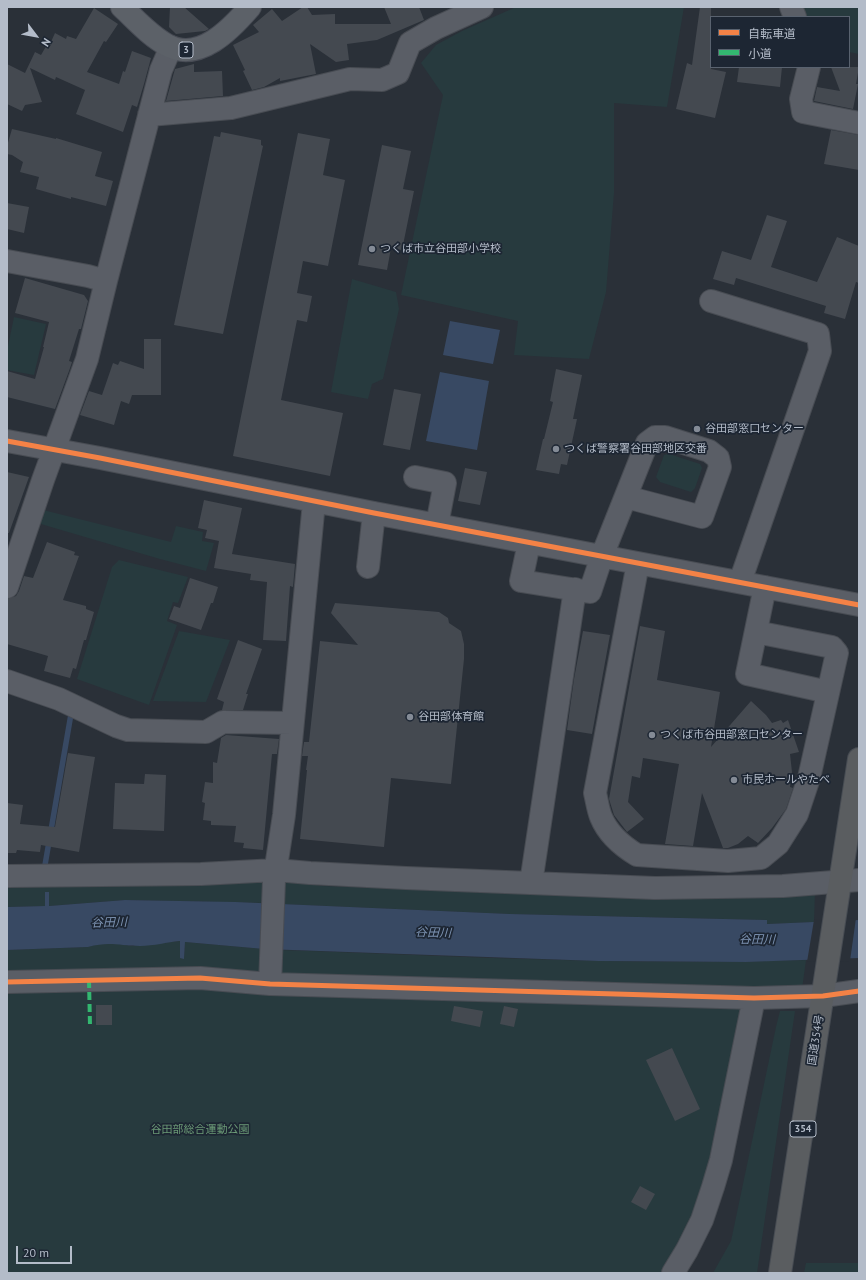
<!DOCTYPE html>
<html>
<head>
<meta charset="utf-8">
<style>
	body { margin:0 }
	#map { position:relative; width:866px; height:1280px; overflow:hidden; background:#2a3038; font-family:"PT Sans","Noto Sans JP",sans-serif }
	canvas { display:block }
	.frame { position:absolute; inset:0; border:8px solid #b4bcc9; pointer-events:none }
	.legend { position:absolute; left:710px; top:16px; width:140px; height:52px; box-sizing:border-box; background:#1d2633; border:1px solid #59626f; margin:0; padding:5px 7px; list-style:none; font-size:12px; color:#b4bcc9 }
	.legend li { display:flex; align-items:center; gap:8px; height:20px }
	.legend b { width:20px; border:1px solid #59626f }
	.north { position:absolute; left:16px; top:16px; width:40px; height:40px; -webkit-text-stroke:3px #1d2633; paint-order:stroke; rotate:122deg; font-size:11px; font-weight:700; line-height:16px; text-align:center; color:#b4bcc9 }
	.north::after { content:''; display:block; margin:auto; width:14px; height:18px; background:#b4bcc9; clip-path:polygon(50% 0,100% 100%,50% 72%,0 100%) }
	.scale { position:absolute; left:16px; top:1246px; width:56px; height:18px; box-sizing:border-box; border:2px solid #b4bcc9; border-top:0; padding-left:5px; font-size:12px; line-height:14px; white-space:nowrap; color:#b4bcc9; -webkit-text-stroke:3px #1d2633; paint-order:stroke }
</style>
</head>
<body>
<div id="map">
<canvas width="866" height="1280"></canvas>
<div class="frame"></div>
<ul class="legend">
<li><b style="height:5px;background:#f48246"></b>自転車道</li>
<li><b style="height:5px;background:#33b770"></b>小道</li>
</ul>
<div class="north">N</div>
<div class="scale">20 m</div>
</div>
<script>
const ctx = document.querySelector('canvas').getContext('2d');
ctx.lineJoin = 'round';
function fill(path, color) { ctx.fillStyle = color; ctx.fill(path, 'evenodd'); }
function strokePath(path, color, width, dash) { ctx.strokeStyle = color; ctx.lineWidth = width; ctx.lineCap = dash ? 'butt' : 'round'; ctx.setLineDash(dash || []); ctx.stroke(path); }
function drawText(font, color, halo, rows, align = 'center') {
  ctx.font = font + ' "PT Sans","Noto Sans JP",sans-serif'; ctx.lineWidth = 3.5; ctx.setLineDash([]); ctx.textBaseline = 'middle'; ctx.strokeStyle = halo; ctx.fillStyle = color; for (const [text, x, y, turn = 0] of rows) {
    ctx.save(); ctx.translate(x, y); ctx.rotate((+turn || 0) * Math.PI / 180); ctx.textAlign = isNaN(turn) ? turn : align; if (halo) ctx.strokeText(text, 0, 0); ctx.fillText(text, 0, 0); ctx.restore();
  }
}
const green = new Path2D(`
	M516,7H684L667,107L614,103V193L606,292L589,359L514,355L518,321L401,295L443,95L421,63L436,45L462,31Z
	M800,7H859V54L849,52V17H804Z
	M352,279L396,292L399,309L383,379L372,384L368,399L331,392Z
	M14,317L46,324L34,375L7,370V351Z
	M669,454L700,464L702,468L695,488L691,492L660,482L656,477L664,455Z
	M39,509L171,542L176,526L203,532L202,541L214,543L206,571L160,559L34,522Z
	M119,560L188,577L178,603L173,602L167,621L177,625L149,705L77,679L112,567Z
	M179,631L230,640L206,702L153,701Z
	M266,879V903L125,900L49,906V892H45V906L7,907V884L130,883L204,885Z
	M282,880L322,886L600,895L815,892L814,922L767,924V920L510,914L281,904Z
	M181,941L180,958H184L185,942L264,949L263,975L211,967L7,972V950L88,947L100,943H113L131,946Z
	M279,950C454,956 630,966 806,960L802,989L279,975Z
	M203,987L742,1007L715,1150L690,1226L664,1273H7V993Z
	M780,1011H795L757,1273H713L731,1241L776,1027Z
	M806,1263H859V1273H804Z`);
const water = new Path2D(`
	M450,321L500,330L493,364L443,355Z
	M440,372L489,381L477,450L426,441Z
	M45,892H49V906L125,900L236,902L510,914L767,920V924L859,920V958L746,962L598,961L264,949L185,942L184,959L180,958V941C167,942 154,946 140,946C119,946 110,941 88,947L7,950V907L45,906Z`);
const pier = new Path2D(`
	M856,918L850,961L807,962L814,920Z`);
const stream = new Path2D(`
	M45,865L71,714`);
const building = new Path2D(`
	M170,7H184L209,29L205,31L176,34L169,27Z
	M303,7H307L312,15L335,14V24H391L384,7H419L424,20L377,40L347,44L349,60L336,62L310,44L316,74L280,81V78L264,87L252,90L243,71L245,70L233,45L259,32L253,25L272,9L282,21Z
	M700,7H711V69L726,72L715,118L676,109L687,63L692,65Z
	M94,8L118,24L106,42L104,41L87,72L119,84L123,71L125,72L132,51L151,58L144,84L137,107L132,105L123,132L76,114L85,90L56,77L55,80L30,68L42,102L25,105L22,111L7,104V64L25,73L35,52L41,55L48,43L50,44L55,33L66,39L67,36L76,39Z
	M194,64V72L222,71L223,96L166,101L175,69Z
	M739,67H782L780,87L737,82Z
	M831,67H859L856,84H858L853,109L814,101L817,87L840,91Z
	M12,129L56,139V138L102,152L95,176L113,181L106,206L71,197V199L36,189L39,177L20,172L23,162L12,155L7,154V146Z
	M831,130L859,135V170L824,164Z
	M221,132L261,140V145L263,146L223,334L174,325L214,136L220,137Z
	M298,133L330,139L323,175L345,180L328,266L303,261L297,293L312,296L307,322L297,320L281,400L343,413L330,476L233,456Z
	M382,145L411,151L403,189L414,191L402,250L391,248L387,270L358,265Z
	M7,203L29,207L24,233L7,229Z
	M767,215L787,221L771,267L817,282L837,237L859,246V283L856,282L845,319L824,313L826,306L736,278L734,285L713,279L722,251L751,260Z
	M25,278L84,295L88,301L81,329H79L69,361L72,362L69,371L55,409L7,397V371L35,379L44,347H43L49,322L15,313Z
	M144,339H161V395H132L129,404L121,401L114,425L80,415L89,391L102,395L113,363L118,365L120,361L144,369Z
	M556,369L582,375L573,419H577L567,465L561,464L559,474L536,470L543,439H544L553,402L550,401Z
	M394,389L421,394L410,450L383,445Z
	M465,468L487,472L480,505L458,501Z
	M7,472L29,477L9,533H7Z
	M204,500L242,508L232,554L295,564L293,587L290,586L286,641L263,640L267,582L250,580L251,574L214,568L219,541L205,538L207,530L198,528Z
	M47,542L75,552L74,555L79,556L63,600L86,606V609L94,612L86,640H84L76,669L73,668L70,678L44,671L48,656L7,644V599L16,596L19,591L24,576L33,578Z
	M190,578L218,587L213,603H211L201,630L169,619L174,606L180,608Z
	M335,603L439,612L448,618L449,623L461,631L464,644V659L451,784L391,778L384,847L300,839L307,770H306L308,756H302L304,742H309L320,641L358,645L331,613Z
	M640,626L665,631L657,680L720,692L711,747L751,701L766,715L772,723L781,720L783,723L788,720L799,752L790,754L792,772L790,787L793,788L786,809L772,828L758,843L748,836L738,844L728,848H723L702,793L693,846L665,844L679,764L643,758L640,778L632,776L628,802L644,819L627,832L614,815L609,799Z
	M583,631L610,635L592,734L567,730L574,679Z
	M238,640L262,649L246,694H248L243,710H222L224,702L217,699Z
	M226,735L279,739L277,754H272L263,850L243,848L244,843L234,842L236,826L211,825V821L203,820L205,803L202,802L205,782L213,783V762L217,763L221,738Z
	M68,753L95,757L79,852L41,845L40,852L17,850L16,853H7V803L23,805L20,824L55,827Z
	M145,774L166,775L164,831L113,829L115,783L144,784Z
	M96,1005H112V1025H96Z
	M454,1006L483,1011L480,1027L451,1021Z
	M504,1006L518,1009L514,1027L500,1024Z
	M672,1048L700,1109L675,1121L646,1060Z
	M640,1186L655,1194L646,1210L631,1202Z`);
const minor = new Path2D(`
	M791,7L795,17
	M809,67L801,99L803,112L859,123
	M149,115L231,108L350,79L382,80L398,73L410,43L436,28L482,7
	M7,261L88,276L106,281
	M711,301L818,334L820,351L740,582
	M7,441L100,458L374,513L859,605
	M415,477L445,483L437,525
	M529,543L521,581L590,592L602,556L647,443L655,437H665L709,451L718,458L720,467L702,517L626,497
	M638,563L595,793C597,801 598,810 601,817C608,834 622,846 637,855L728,861L761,858L778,844L797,814L809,778L837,653L832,647L756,632
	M368,567L374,513
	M7,587L43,480L87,359L106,281L161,70L171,47
	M765,587L747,674L828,692
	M7,681L59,699L116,726L128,730L206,732L223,722L292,723
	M7,876L201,874L276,870L310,873L406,878L655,888L783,886L859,880
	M531,883L575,589
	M7,982L200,978L270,984L754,998L823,996L859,991
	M270,984L274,880L284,815L314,502
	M673,1273L687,1250L702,1220L713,1187L721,1160L754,998`);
const major = new Path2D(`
	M122,7C136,20 150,36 167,45C199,63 231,29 250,7`);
const highway = new Path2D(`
	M780,1273L859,759`);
const quiet = new Path2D(`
	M89,980L90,1026`);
const cycleway = new Path2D(`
	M7,441L100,458L374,513L859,605
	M7,982L200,978L270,984L754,998L823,996L859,991`);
const markers = [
	[372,249,4,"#848b96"],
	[697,429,4,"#848b96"],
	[556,449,4,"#848b96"],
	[410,717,4,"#848b96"],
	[652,735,4,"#848b96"],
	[734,780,4,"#848b96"]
];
const shields = [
	[186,50,14],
	[803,1129,26]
];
const shieldNames = [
	["3",186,50],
	["354",803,1129]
];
const poiNames = [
	["つくば市立谷田部小学校",380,249],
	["谷田部窓口センター",705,429],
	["つくば警察署谷田部地区交番",564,449],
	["谷田部体育館",418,717],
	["つくば市谷田部窓口センター",660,735],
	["市民ホールやたべ",742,780]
];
const streetNames = [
	["国道354号",816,1040,-81]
];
const parkNames = [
	["谷田部総合運動公園",200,1130]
];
const waterNames = [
	["谷田川",109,923,-1],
	["谷田川",433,933,2],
	["谷田川",757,940,1]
];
fill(green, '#273a3e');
fill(water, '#384963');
fill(pier, '#2a3038');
strokePath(stream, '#384963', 5.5);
fill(building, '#444950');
strokePath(minor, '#484c53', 24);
strokePath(major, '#484c55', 24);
strokePath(highway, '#474c53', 24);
strokePath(minor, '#5a5e66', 22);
strokePath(major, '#5c6168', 22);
strokePath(highway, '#5a5d60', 22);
strokePath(quiet, '#33b770', 4, [8, 4]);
strokePath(cycleway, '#f48246', 5);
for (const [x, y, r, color] of markers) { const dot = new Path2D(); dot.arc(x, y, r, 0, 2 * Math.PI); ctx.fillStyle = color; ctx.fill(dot); strokePath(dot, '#1d2633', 1.5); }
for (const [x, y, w] of shields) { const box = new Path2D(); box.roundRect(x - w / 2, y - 8, w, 16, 3); ctx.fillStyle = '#1d2633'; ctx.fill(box); strokePath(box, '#b4bcc9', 1); }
drawText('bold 10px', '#b4bcc9', null, shieldNames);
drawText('11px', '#b4bcc9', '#1d2633', poiNames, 'left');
drawText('11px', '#b4bcc9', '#1d2633', streetNames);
drawText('11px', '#6b9a76', '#1d2633', parkNames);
drawText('italic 12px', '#7c92b1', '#1d2633', waterNames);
</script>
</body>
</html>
